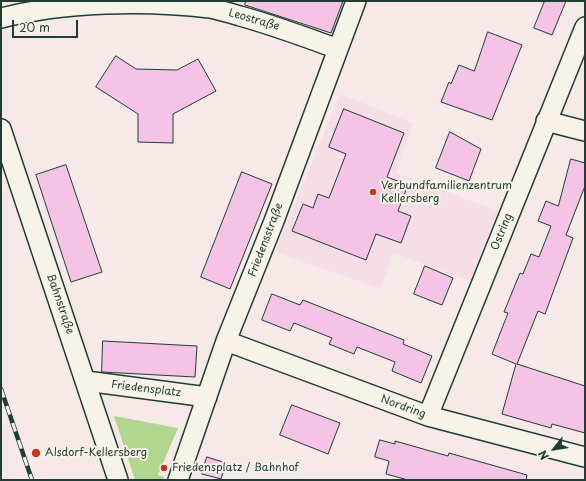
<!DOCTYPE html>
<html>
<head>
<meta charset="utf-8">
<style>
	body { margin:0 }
	#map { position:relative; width:586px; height:481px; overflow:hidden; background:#f6e9e7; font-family:"Playpen Sans",sans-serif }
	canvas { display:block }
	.frame { position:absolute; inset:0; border:2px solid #1f3d34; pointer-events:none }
	.north { position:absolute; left:534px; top:429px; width:40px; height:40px; -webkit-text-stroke:3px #f7f3e8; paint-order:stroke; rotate:240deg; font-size:11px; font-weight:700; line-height:16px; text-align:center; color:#1f3d34 }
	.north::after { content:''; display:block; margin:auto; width:14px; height:18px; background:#1f3d34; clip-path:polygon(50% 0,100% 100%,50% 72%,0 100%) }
	.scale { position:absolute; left:12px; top:20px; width:66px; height:18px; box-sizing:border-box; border:2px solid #1f3d34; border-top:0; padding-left:5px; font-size:12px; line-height:14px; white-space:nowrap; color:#1f3d34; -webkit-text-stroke:3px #f7f3e8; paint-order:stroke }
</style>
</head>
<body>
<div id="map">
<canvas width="586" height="481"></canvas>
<div class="frame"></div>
<div class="north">N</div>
<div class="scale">20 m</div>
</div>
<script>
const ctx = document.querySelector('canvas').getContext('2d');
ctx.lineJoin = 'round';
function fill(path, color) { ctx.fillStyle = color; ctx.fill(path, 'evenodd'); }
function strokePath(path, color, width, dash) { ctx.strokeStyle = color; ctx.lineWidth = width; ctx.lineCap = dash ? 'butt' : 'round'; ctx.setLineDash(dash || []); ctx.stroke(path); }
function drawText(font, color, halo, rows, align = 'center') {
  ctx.font = font + ' "Playpen Sans",sans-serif'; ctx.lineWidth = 4; ctx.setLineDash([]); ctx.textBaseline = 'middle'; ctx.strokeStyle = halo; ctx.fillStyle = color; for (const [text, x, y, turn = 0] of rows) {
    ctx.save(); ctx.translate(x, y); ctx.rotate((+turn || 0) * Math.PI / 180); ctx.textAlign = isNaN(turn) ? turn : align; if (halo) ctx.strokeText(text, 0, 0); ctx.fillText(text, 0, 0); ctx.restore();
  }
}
const built = new Path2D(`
	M340,94L413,123L396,173L498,211L470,281L394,253L381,289L275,252Z`);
const green = new Path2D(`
	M114,416L178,428L158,475L164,477L163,480H135Z`);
const building = new Path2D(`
	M246,1H343L331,33L245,5Z
	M545,1H566L552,35L534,28Z
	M488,32L522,45L492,120L441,102L449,82L451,84L459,65L474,71Z
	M116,56L136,69L177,70L198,59L216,91L173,114V143L138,142V114L96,87Z
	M344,109L404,133L387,177L408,185L398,211L411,216L401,243L376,234L366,260L292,231L303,204L313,208L318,194L329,198L346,154L329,147Z
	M450,132L481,149L469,181L436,168Z
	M571,159L585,163V186L566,235L573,238L545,314L538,311L517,364L585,386V433L552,424L551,428L502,414L516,364L492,354L508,313L504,312L520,273L523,274L531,254L539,257L551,226L538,221L546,201L558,206Z
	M66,165L102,272L71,282L36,175Z
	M242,172L272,184L230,289L201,277Z
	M425,266L453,278L442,305L414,294Z
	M272,294L300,305L303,300L404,340L403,344L432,356L421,383L392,371L395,362L357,347L354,354L329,344L332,338L294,323L290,331L262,320Z
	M103,341L197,346L195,377L102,372Z
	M292,405L340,423L328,454L280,435Z
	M380,440L395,444V441L448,456L449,453L527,475L526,480H408L386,474L389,461L375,457Z
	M207,457L226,463L221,479L202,474Z`);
const street = new Path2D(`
	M1,18C64,2 145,0 210,8C220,10 230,13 240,16C273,25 305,37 338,49
	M546,121L585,131
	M1,129L118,480
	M226,341L428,416L585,457
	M86,381L207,397
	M428,416L585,27
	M178,480L226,341L274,221L356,1`);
const rail = new Path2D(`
	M1,389L32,480`);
const markers = [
	[373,192,4,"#c8321e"],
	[36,453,5,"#c8321e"],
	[164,468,4,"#c8321e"]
];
const streetNames = [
	["Leostraße",254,20,16],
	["Ostring",502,232,-68],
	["Friedensstraße",266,240,-69],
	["Bahnstraße",60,304,71],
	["Friedensplatz",146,389,7],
	["Nordring",403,407,20]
];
const poiNames = [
	["Verbundfamilienzentrum",381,186],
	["Kellersberg",381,199],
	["Alsdorf-Kellersberg",45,453],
	["Friedensplatz / Bahnhof",172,468]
];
fill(built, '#f5dee6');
fill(green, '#b2d590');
fill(building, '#f4c3e5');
strokePath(building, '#1f3d34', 1);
strokePath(street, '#1f3d34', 22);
strokePath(street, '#f7f3e8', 19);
strokePath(rail, '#1f3d34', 4.5);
strokePath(rail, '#f7f3e8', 3, [9]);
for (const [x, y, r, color] of markers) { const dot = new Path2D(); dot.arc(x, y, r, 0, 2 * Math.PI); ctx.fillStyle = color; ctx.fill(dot); strokePath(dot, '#f7f3e8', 1.5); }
drawText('11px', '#1f3d34', '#f7f3e8', streetNames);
drawText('11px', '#1f3d34', '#f7f3e8', poiNames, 'left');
</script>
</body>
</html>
